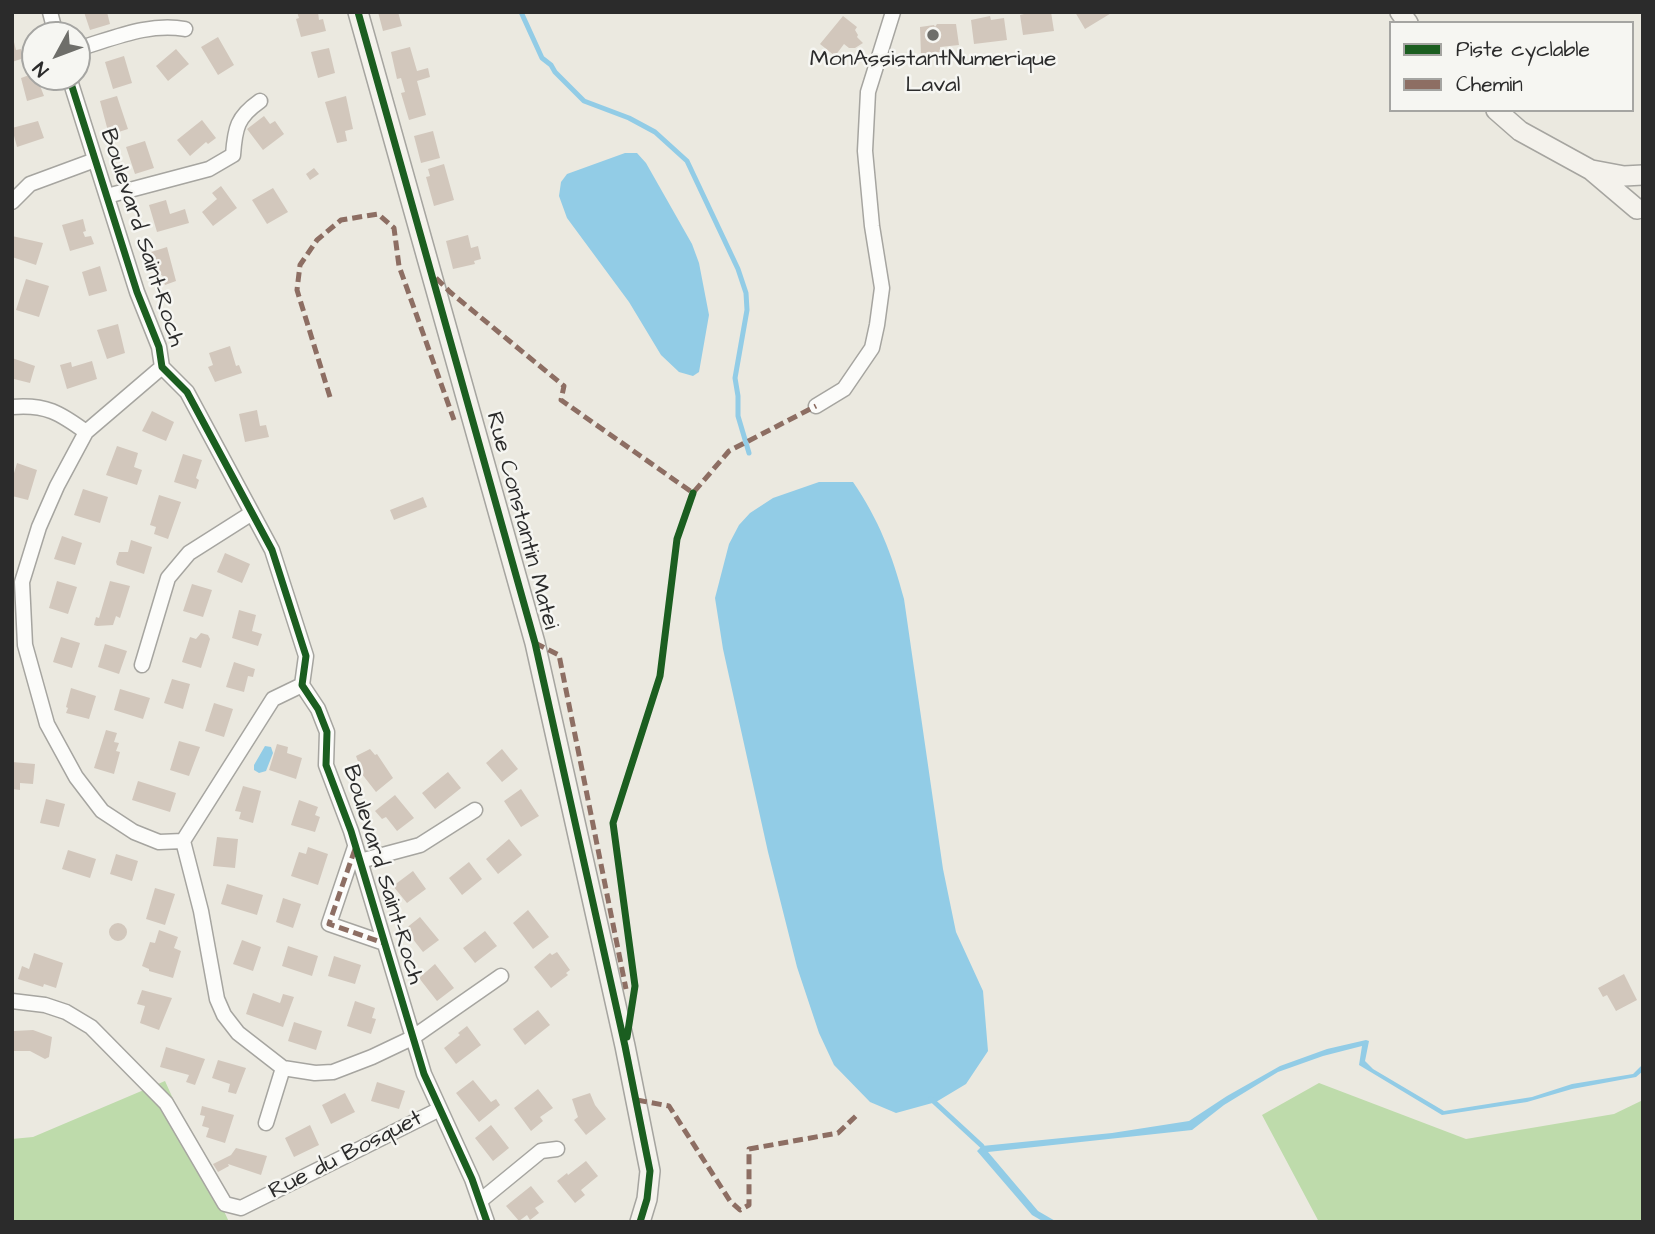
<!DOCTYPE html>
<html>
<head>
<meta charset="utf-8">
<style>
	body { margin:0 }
	#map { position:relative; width:1655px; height:1234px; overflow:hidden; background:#ebe9e0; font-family:"Architects Daughter",sans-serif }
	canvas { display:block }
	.frame { position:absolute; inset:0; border:14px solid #2b2b2b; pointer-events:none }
	.legend { position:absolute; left:1389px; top:21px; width:245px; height:91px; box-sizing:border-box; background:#f6f6f2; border:2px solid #a5a5a2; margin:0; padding:9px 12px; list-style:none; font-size:21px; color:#2b2b2b }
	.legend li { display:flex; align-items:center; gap:14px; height:35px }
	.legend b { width:35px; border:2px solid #a5a5a2 }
	.north { position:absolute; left:21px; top:21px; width:70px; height:70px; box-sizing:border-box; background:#f6f6f2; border:2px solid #a5a5a2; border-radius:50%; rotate:229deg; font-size:19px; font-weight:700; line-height:28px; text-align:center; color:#2b2b2b }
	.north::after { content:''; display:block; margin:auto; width:24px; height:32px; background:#6e6e6a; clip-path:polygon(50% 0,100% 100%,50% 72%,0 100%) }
</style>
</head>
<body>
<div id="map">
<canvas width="1655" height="1234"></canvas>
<div class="frame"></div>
<ul class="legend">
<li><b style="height:9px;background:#1b5e20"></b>Piste cyclable</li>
<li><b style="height:9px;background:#8d6e63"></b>Chemin</li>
</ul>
<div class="north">N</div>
</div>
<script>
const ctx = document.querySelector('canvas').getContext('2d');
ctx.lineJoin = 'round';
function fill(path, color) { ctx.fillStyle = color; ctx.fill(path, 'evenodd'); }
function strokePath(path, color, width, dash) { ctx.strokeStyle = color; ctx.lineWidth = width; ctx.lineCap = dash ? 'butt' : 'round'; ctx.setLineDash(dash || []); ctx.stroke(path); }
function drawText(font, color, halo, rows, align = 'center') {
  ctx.font = font + ' "Architects Daughter",sans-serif'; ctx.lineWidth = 5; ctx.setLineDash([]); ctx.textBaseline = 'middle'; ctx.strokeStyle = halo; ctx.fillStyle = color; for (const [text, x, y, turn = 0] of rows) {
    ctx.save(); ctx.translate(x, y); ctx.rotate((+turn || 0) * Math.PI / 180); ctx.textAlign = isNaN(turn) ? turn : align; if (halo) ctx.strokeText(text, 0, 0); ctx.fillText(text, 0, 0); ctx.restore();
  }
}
const green = new Path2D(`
	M165,1081L229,1222H12V1139L33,1137Z
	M1319,1083L1466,1139L1614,1114L1643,1100V1222H1319L1262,1115Z`);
const water = new Path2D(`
	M625,153H637L646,163L692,244L699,263L709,315L699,372L693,376L679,372L661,355L629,302L567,218L559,196L561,182L567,174Z
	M819,482H853C879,520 892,554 904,599L943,869L956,932L983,991L988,1051L966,1084L936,1102L896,1113L870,1102L834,1065L819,1033L797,967L768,852L723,649L715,598L729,544L739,525L750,513L773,498Z
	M265,746L271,747L273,753L266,771L259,773L254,770V765Z
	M1366,1040L1369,1041L1365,1061L1373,1069L1444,1111L1532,1097L1572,1084L1633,1074L1643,1064V1071L1636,1077L1572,1089L1527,1102L1442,1115L1359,1065L1362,1046L1323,1056L1278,1072L1224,1105L1192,1130L988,1152L1038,1211L1057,1222H1044L1032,1215L977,1151L982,1146L1112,1133L1189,1121L1227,1096L1280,1066L1327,1049Z`);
const stream = new Path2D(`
	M521,12L542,58L551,65L555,72L584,101L629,118L655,132L687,161L738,269L746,293L747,310L735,378L738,396V416L749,453
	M931,1099L982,1146`);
const building = new Path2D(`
	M84,12H107L110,24L90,30Z
	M297,12H318L319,20L323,19L326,31L301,37L296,19L299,18Z
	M378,12H398L402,26L383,31Z
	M1032,12H1051L1054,31L1023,35L1020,15Z
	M1075,12H1113L1085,29Z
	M843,16L857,27L855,30L858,35L857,37L863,43L855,48H849L844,44L835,56L820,44Z
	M990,16L991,20L1004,18L1007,40L974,44L971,20Z
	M937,24H956L959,45L940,47V52L921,55L920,27L934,25L935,27Z
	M218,37L234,65L218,75L201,47Z
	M13,38L16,50L21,49L24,58L12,62Z
	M410,47L417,71L428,68L430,77L417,81L426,115L409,120L401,93L405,92L401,78L397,79L391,52Z
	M329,48L335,73L318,78L311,52Z
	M176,49L189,64L168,81L156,66Z
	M124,56L132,83L113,89L105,62Z
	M35,73L44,96L27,101L21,78Z
	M117,96L128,129L109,135L100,101Z
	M346,96L353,129L345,131L347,141L337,143L325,102Z
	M264,116L270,124L275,121L284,134L263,150L247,129Z
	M202,120L216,138L208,144L206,142L190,156L177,140Z
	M38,121L44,138L17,147L12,128Z
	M433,131L440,158L421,163L414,136Z
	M145,141L154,168L135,174L126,147Z
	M444,164L454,200L434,206L426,177L430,176L428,169Z
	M314,168L319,174L310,180L306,174Z
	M221,186L237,208L213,226L202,212L217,199L212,193Z
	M273,188L288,212L267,224L252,200Z
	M166,200L170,214L185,209L189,223L157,232L149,205Z
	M83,219L86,231L83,232L85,237L91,236L94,244L70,251L62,225Z
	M468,235L471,248L478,246L481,259L474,261L475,264L453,269L446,241Z
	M12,236L43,243L36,265L12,257Z
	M167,247L176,281L165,285L162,275L155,277L148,253Z
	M100,266L107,291L89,296L82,272Z
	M26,279L49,286L39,317L16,310Z
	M118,324L125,353L107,359L97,330Z
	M230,346L236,366L239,365L242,373L215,382L208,367L213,365L209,353Z
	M12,358L35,366L30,383L14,379L12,383Z
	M92,361L97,379L67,389L60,365L71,362L72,367Z
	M257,410L260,426L266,425L269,437L245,442L239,414Z
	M152,411L174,422L166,441L142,431Z
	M117,446L138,453L134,467L142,470L137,485L106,475Z
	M183,454L202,460L196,478L199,480L196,489L174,482Z
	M17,463L37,470L28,500L12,496V480Z
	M83,489L108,497L100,523L74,515Z
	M159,495L181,502L168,539L154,534L156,527L150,525Z
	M423,497L427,507L394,520L390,510Z
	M62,536L82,543L75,565L54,559Z
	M131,540L152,547L144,574L117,565L116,562L119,552H128Z
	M225,553L250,564L242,583L217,572Z
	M57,581L77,587L68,614L49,608Z
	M110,581L130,586L120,618L116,616L113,625L97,626L94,625L96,617L99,618Z
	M192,584L212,590L203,617L183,611Z
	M239,610L256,615L252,631L262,634L258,646L232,638Z
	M201,633L208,635L210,639L201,668L182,662L190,637L196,639Z
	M61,637L80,643L72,668L53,662Z
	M105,644L127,651L119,674L98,667Z
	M234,662L255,669L253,677L248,676L244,692L226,687Z
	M172,679L190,684L183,709L164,703Z
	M71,688L96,696L89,719L66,713L68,708L66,707Z
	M120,689L150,698L143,719L114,710Z
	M214,703L233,709L224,737L205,731Z
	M106,730L117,733L114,742L119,743L116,751L120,752L114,774L94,768Z
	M179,741L200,747L189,776L170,770Z
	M277,744L288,747L287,753L302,758L296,779L269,770Z
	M370,749L375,755L377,754L393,778L376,792L358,769L360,767L356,756Z
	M502,749L518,769L502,782L486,763Z
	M12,762L35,764L33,784L20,783V790L12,789Z
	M448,772L461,788L435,809L422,793Z
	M138,781L176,793L170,812L132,800Z
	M243,786L261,791L253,823L239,819L241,812L235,811Z
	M521,789L539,816L521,827L504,801Z
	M395,795L414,818L397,831L386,817L382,819L375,811Z
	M46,799L65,804L59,827L40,823Z
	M299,800L318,807L315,815L320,817L315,832L291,825Z
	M217,837L238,839L235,868L213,866Z
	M509,839L522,855L498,874L486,859Z
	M308,847L328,854L318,885L291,876L299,852L306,854Z
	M68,850L96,859L90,878L62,869Z
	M116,854L138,861L132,881L110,874Z
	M469,862L482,879L462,895L449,878Z
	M413,871L426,889L407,903L393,886Z
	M227,884L263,895L257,915L221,904Z
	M155,888L175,894L165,925L146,919Z
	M283,898L301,904L293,928L276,922Z
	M528,910L549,937L533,949L513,923Z
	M420,917L439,940L423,952L405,929Z
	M109 932a9 9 0 1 1 18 0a9 9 0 1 1-18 0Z
	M159,930L178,937L174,948L181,951L173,978L149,971V969L142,966L150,942L155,943Z
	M485,931L497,946L475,963L463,948Z
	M242,940L261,947L253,971L233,964Z
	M288,946L318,956L312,976L282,966Z
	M557,952L570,970L566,973L568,975L551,988L534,967L550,953L552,955Z
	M34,953L63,963L56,988L44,984L43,987L18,979L22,966L29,969Z
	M334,956L361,965L355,984L328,976Z
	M435,964L454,988L437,1001L419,978Z
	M1624,974L1637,1000L1616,1011L1607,995L1603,997L1598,988Z
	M142,990L172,998L159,1030L140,1023L145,1006L137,1004Z
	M253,993L280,1003L283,994L294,997L283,1027L246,1014Z
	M355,1001L375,1008L372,1018L376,1019L371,1034L347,1026Z
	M538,1010L550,1025L525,1045L513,1029Z
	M294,1022L322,1031L316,1050L288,1041Z
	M467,1026L481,1045L456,1064L444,1048L460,1035L458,1033Z
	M33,1030L52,1037L49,1057L45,1059L30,1051H14V1031Z
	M166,1047L205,1059L195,1085L186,1082L189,1075L160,1067Z
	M218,1060L246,1068L236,1094L228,1092L230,1084L212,1078Z
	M473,1080L491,1102L496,1099L500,1105L479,1122L456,1093Z
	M377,1082L405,1091L399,1109L371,1101Z
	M538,1089L553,1108L540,1117L543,1121L531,1131L514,1108Z
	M345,1093L355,1112L331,1124L322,1105Z
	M590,1093L595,1105L606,1119L586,1135L574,1120L578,1117L572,1099Z
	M202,1106L234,1115L225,1143L206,1137L209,1128L202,1126L205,1116L200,1115Z
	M310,1125L319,1145L294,1157L285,1138Z
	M491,1125L509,1148L493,1161L475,1138Z
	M236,1148L267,1156L261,1175L228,1164L229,1166L218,1172L213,1164L231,1155Z
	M586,1161L598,1176L581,1190L585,1195L575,1203L557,1181L567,1173L568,1175Z
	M531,1186L544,1202L535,1208L539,1213L530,1220L527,1215L519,1221L506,1206Z`);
const street = new Path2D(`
	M50,12L56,35
	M77,49C112,39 149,22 185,29
	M69,77L137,292L159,347L162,367L187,392L272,550L306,656L302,685L318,709L327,732L326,765L351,831L424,1074L472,1179L487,1222
	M107,196L209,169L233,155C235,128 237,117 260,101
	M12,202L30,184L95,160
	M162,367L86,432L57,486L39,527L22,582L25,645L47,724L76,777L102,811L134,832L159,842L183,841
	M816,406L844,389L872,348L877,325L882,288L872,226L865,151L868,92L893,12
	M12,407C46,404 60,413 86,432
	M142,665L168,578L189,553L252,513
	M302,685L273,699L183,841L201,911L217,999L224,1015L238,1033L283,1068L315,1073L333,1072L372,1057L412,1038L501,976
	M355,847L329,924L384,943
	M360,861L420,845L475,810
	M12,1001L45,1005L66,1012L91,1027L166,1103L225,1204L241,1208L440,1109
	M266,1123L283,1068
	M480,1201L541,1151L557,1149`);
const secondary = new Path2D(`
	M358,12L535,643L625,1046L650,1171L647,1199L640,1222
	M1400,12L1408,23
	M1496,110L1520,131L1591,170L1637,209
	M1592,170L1624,176L1643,175`);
const quiet = new Path2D(`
	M436,278L450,292L564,386L561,400L693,493L729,451L816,406
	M330,397L297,290L300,265L317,240L341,220L378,214L394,228L399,266L454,420
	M535,643L559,655L626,989
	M355,849L329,924L384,943
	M637,1100L669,1106L730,1201L740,1210L749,1205V1149L838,1133L858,1114`);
const cycleway = new Path2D(`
	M358,12L535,643L625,1046L650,1171L647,1199L640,1222
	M69,77L137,292L159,347L162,367L187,392L272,550L306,656L302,685L318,709L327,732L326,765L351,831L424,1074L472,1179L487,1222
	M627,1037L635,986L613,823L660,676L677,539L693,493`);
const markers = [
	[933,35,7,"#6e6e6a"]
];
const poiNames = [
	["MonAssistantNumerique",933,60],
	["Laval",933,86]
];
const streetNames = [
	["Boulevard Saint-Roch",141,238,72],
	["Rue Constantin Matei",521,521,75],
	["Boulevard Saint-Roch",382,875,73],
	["Rue du Bosquet",346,1156,-27]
];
fill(green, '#bedbab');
fill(water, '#92cce6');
strokePath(stream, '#92cce6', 5);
fill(building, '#d2c7bc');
strokePath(street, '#a6a5a0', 17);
strokePath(secondary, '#a6a5a0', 22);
strokePath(street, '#fcfcfa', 14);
strokePath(secondary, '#f4f2ec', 19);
strokePath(quiet, '#8d6e63', 5, [10, 5]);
strokePath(cycleway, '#1b5e20', 7);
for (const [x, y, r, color] of markers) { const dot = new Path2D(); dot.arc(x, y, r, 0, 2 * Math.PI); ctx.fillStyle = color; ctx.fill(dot); strokePath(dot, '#f6f6f2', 2.5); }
drawText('23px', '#2b2b2b', '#f6f6f2', poiNames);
drawText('23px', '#2b2b2b', '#f6f6f2', streetNames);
</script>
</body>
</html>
